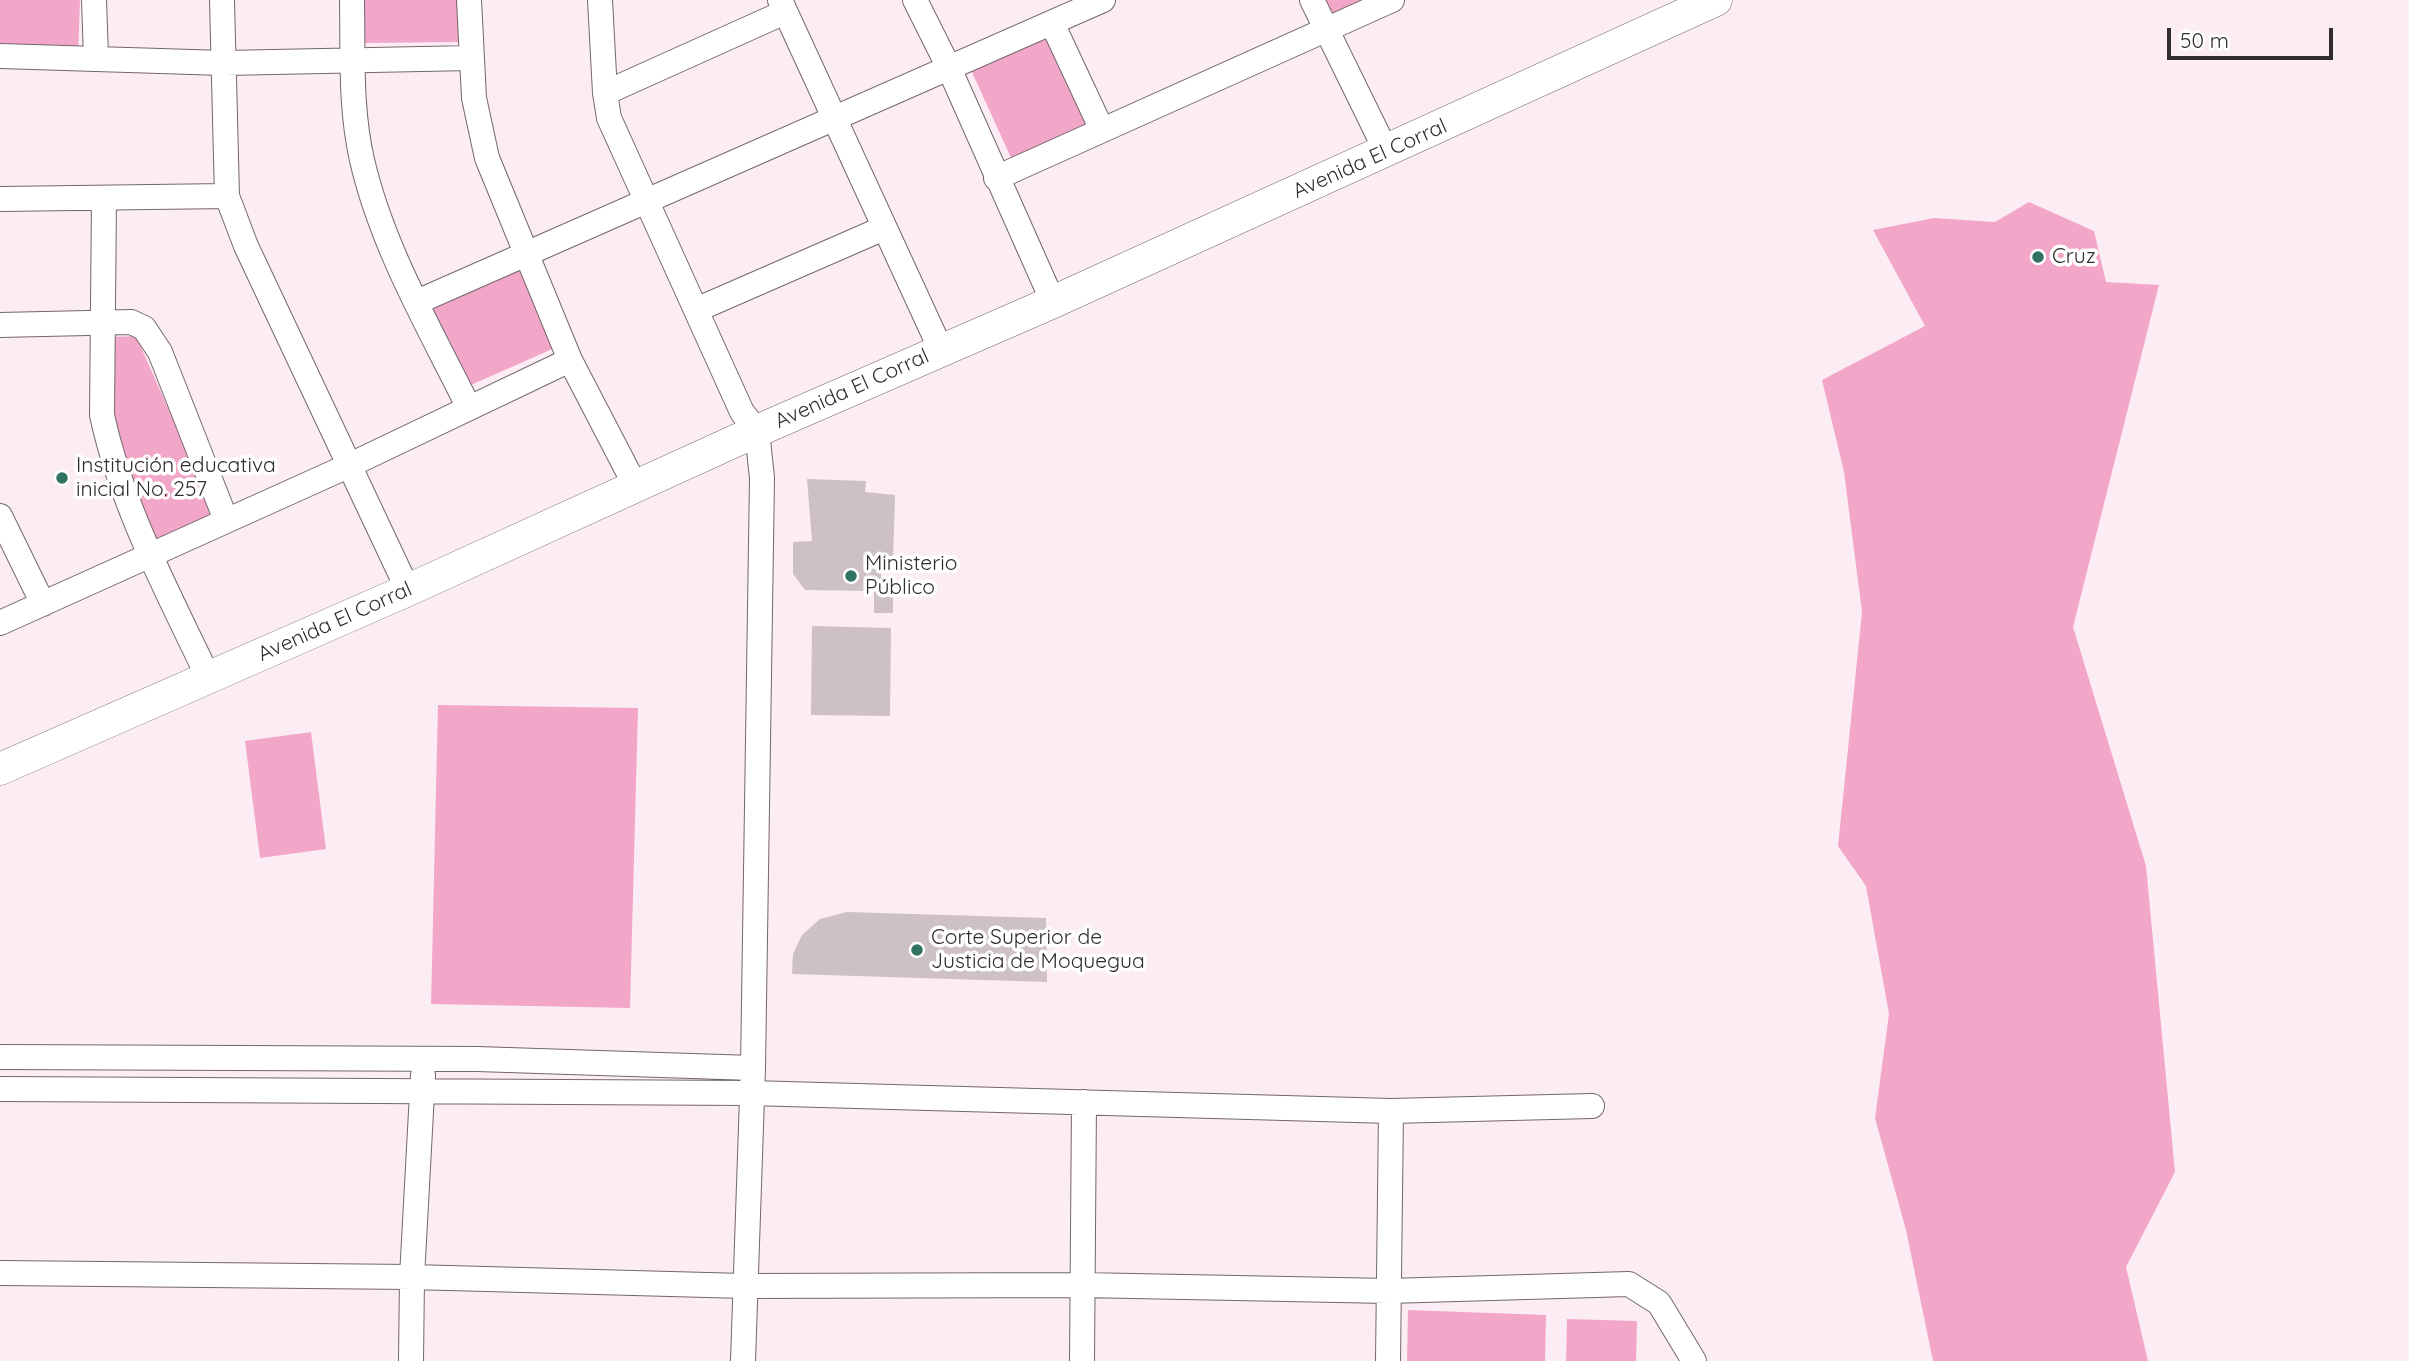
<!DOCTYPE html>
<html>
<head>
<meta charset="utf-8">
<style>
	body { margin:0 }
	#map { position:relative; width:2409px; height:1361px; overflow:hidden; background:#fbedf3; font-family:Quicksand,sans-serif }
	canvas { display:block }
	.scale { position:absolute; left:2167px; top:28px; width:166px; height:32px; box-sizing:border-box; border:4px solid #312c2e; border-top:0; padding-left:9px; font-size:21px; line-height:24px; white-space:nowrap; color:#312c2e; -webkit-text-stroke:5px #fff; paint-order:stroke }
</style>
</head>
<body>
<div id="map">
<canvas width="2409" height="1361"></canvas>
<div class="scale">50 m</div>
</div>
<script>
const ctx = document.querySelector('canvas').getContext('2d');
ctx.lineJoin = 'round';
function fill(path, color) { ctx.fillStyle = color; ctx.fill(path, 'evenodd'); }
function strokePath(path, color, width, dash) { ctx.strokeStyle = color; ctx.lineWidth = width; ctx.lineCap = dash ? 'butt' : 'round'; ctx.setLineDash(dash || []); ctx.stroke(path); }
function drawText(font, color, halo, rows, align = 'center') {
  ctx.font = font + ' Quicksand,sans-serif'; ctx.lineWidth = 7; ctx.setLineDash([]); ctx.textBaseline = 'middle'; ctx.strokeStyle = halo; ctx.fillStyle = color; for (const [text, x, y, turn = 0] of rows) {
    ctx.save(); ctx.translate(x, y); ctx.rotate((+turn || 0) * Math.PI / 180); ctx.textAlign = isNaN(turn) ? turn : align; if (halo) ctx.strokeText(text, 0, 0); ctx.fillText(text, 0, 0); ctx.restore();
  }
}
const green = new Path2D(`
	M0,0H80L78,56L0,58Z
	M358,0H461V42L359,43Z
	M1317,0H1378L1328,22Z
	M1045,35L1088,125L1012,160L971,70Z
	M2029,202L2094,231L2106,282L2159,285L2073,627L2146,866L2175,1172L2126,1267L2148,1361H1933L1906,1230L1875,1118L1889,1014L1866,886L1838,846L1862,612L1844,472L1822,380L1925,326L1873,230L1934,218L1995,222Z
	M522,267L557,347L464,388L426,310Z
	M136,336L216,516L154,544L114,445L110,337Z
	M438,705L638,708L630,1008L431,1004Z
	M311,732L326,849L260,858L245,741Z
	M1408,1310L1546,1315L1545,1361H1407Z
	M1567,1319L1637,1321L1636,1361H1566Z`);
const building = new Path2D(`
	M807,479L866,481L865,492L895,495L893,561L882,560L881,577L893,578V613H874V591L805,590L793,574V542L812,541Z
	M812,626L891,628L890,716L811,715Z
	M847,912L1046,918L1047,982L792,974L793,954L802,935L820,919Z`);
const minor = new Path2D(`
	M94,0L96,57
	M222,0L227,196L246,246L408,590
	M352,0C353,53 350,108 362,160C382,247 429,327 468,406
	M469,0L474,98L487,158L570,360L636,487
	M600,0L605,93L609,118L742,412L757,431L762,478L753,1068L743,1361
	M780,0L941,350
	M915,0L949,68L1053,302
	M1312,0L1386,151
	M1052,23L1102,130
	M0,56L224,63L471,58
	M605,93L785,12
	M996,178L1392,0
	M104,198L102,415C122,508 168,592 208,677
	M0,199L227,196
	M417,302L1103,0
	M696,310L884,228
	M0,325L131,322L144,328L160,352L226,520
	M0,516L43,604
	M0,623L348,466L570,360
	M0,1057L477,1059L753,1068
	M0,1089L750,1093L1391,1111L1592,1106
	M0,1273L412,1277L744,1286L1082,1285L1389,1291L1629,1284L1659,1303L1694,1361
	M411,1361L412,1277L423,1075
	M1082,1361L1084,1102
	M1388,1361L1391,1111`);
const tertiary = new Path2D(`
	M0,769L408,590L757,431L1053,302L1716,0`);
const markers = [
	[2038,257,7,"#327260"],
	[62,478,7,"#327260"],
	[851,576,7,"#327260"],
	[917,950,7,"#327260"]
];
const streetNames = [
	["Avenida El Corral",1370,159,-24],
	["Avenida El Corral",852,389,-24],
	["Avenida El Corral",335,622,-24]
];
const poiNames = [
	["Cruz",2052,257],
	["Institución educativa",76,466],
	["inicial No. 257",76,490],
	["Ministerio",865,564],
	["Público",865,588],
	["Corte Superior de",931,938],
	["Justicia de Moquegua",931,962]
];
fill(green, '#f3a7c8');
fill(building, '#cec1c6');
strokePath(minor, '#73676c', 26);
strokePath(tertiary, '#73676c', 33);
strokePath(minor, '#fff', 24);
strokePath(tertiary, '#fff', 32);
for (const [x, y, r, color] of markers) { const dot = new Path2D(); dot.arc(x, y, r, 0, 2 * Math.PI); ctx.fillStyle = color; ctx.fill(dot); strokePath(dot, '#fff', 2.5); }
drawText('21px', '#312c2e', '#fff', streetNames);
drawText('21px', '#312c2e', '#fff', poiNames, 'left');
</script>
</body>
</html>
